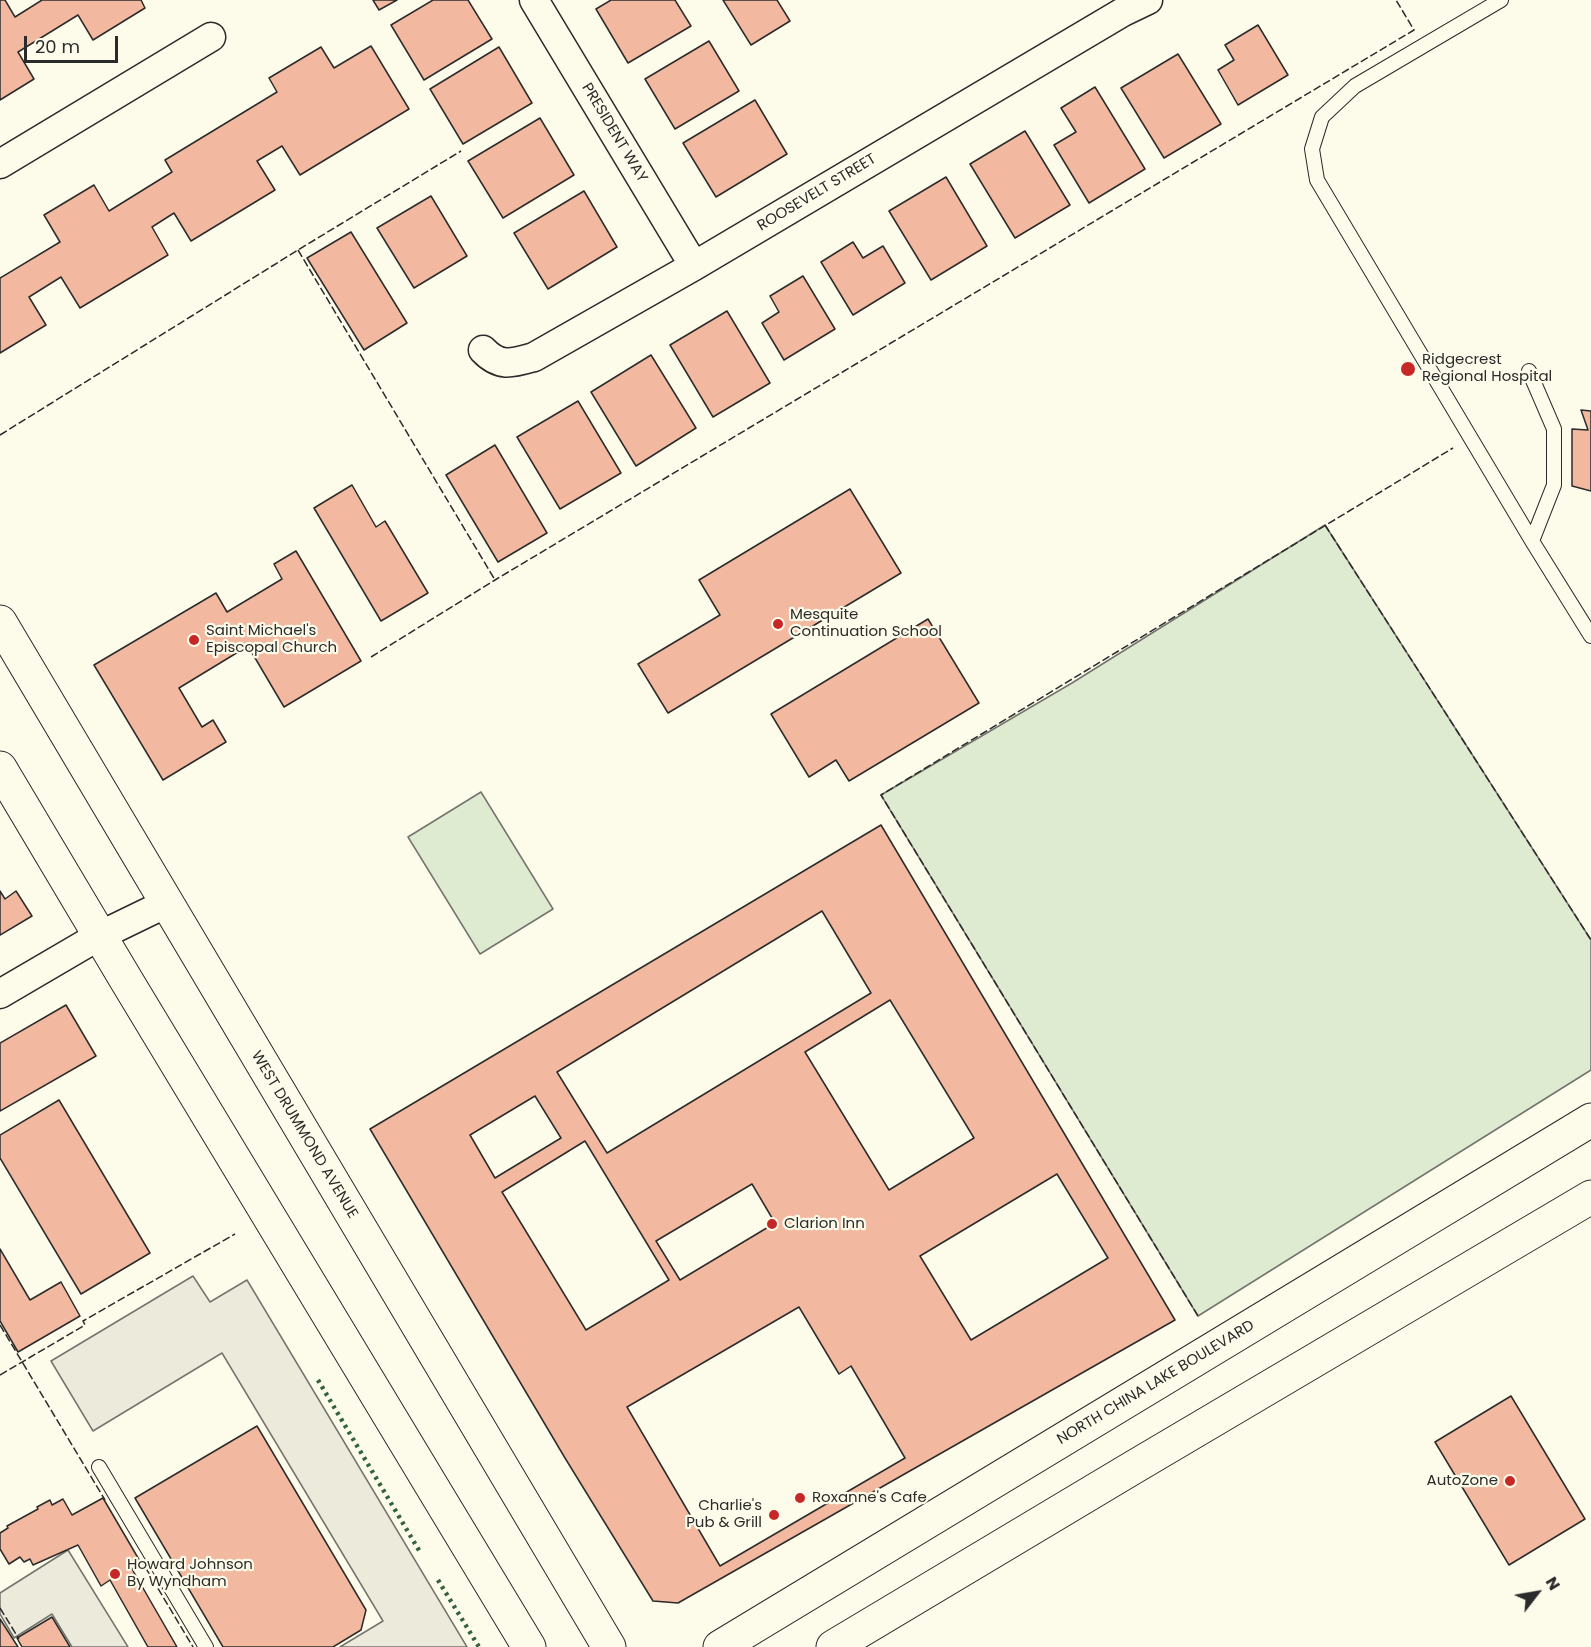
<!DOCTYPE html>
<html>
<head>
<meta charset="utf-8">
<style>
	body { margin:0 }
	#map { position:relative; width:1591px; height:1647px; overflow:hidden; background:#fdfbea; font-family:Poppins,sans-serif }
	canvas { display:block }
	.north { position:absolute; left:1507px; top:1563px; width:60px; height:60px; -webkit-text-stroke:4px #fdfbea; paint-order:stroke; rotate:59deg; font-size:16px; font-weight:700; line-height:24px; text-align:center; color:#2b2b2b }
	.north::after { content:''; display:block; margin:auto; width:21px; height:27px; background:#2b2b2b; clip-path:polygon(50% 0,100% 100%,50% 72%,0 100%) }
	.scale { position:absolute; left:24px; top:36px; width:94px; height:27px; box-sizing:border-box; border:3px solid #2b2b2b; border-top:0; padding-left:8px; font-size:18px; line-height:21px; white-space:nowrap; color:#2b2b2b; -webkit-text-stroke:4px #fdfbea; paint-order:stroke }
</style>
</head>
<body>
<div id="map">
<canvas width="1591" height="1647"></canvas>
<div class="north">N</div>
<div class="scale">20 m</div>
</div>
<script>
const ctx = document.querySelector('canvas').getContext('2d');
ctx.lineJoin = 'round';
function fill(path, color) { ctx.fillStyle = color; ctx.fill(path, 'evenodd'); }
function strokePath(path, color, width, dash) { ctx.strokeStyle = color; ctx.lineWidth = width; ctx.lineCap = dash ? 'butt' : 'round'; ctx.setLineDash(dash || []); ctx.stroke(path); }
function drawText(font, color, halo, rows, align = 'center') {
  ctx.font = font + ' Poppins,sans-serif'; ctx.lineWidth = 4.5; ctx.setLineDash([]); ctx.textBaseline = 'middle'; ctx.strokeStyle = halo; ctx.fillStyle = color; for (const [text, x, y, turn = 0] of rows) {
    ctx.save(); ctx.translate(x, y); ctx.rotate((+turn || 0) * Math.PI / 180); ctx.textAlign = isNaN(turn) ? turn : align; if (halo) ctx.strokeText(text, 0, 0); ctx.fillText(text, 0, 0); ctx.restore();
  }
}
const green = new Path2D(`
	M1325,525L1591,940V1070L1198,1316L881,795L1072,683Z
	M481,792L553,909L480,954L408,837Z`);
const parking = new Path2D(`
	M193,1276L210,1302L247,1280L467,1647H340L383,1621L222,1353L93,1431L51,1361Z
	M68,1550L128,1647H72L52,1614L14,1638L0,1614V1593Z`);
const building = new Path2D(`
	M0,0H5L15,17L42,0H141L145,8L93,40L78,15L18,52L34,79L0,100Z
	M373,0H397L379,10Z
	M433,0H468L492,39L424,80L391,25Z
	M611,0H675L691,26L628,63L596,9Z
	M723,0H777L790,21L751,45Z
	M1258,25L1288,75L1238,105L1218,70L1234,60L1225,45Z
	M709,41L739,91L675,129L645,79Z
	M371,46L409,109L300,175L282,146L257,161L275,190L191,241L174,213L152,227L168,255L80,308L61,277L29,297L46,325L0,353V278L60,242L44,215L94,185L109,211L172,172L165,160L277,92L269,78L321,47L334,68Z
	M499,47L532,103L463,144L430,89Z
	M1178,54L1221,124L1164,158L1121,88Z
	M1095,87L1145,169L1089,203L1054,145L1076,132L1061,108Z
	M755,100L787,154L716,197L683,143Z
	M540,118L574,175L503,218L468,161Z
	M1025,131L1070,205L1015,238L970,164Z
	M946,177L987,246L931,280L889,211Z
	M584,191L617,247L548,289L514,233Z
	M431,196L467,256L414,288L377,228Z
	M351,232L407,323L364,350L307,258Z
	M853,242L863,258L883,246L905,283L853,315L821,262Z
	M803,276L835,329L784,360L762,323L779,312L770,296Z
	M727,311L770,383L713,417L670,345Z
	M651,355L696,428L636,466L591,392Z
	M578,401L621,473L560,509L517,437Z
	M1581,410L1591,411V491L1572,486V429L1588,430Z
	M495,445L547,533L498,562L446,475Z
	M352,485L376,527L385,521L428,593L381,621L314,508Z
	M850,489L901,573L668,713L638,664L720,615L699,580Z
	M296,551L361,661L284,707L248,646L179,688L202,727L213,720L226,742L163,780L94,665L216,593L227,612L282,579L274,564Z
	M928,619L979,703L849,781L836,760L809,777L771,714Z
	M881,825L1175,1320L678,1603L653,1601L565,1458L370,1129Z
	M0,891L5,899L16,891L32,916L0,935Z
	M822,911L871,993L607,1153L557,1072Z
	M890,1000L974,1138L889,1190L805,1052Z
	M66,1005L96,1056L0,1111V1043Z
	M535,1096L561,1138L495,1178L470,1135Z
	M59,1100L150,1253L81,1294L0,1158V1135Z
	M585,1141L669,1280L586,1330L502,1192Z
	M1057,1174L1108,1258L971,1340L920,1256Z
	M752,1184L775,1223L680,1280L656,1241Z
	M0,1249L30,1300L61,1282L80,1316L18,1352L0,1321Z
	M799,1307L839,1374L851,1366L905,1458L720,1566L627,1407Z
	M1511,1396L1585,1519L1509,1565L1435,1442Z
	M257,1426L366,1610L361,1630L333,1647H223L135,1498Z
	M103,1498L141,1563L132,1569L177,1647H148L110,1580L101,1586L78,1545L33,1565L30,1559L24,1562L20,1557L9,1564L0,1549V1533L8,1528L7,1526L38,1509L37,1507L50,1500L52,1505L63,1499L72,1515Z
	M52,1617L70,1647H22L17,1638Z
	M0,1619L18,1647H0Z`);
const service = new Path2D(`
	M1501,0L1355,86L1322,117L1312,149L1317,180L1532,541L1591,636
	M1529,371L1554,429V485L1532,541
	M99,1467L206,1647`);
const minor = new Path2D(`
	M534,0L694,266
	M0,164L211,37
	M483,350C500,368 513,363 534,357L694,266L1123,12L1148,0
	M0,994L99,936L167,903`);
const secondary = new Path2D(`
	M0,622L609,1647
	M0,768L125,978L529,1647`);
const primary = new Path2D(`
	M720,1647C1010,1470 1301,1296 1591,1120
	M833,1647L1134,1467L1591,1197`);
const hedge = new Path2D(`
	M318,1380L420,1552
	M438,1580L479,1647`);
const fence = new Path2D(`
	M298,250L495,580
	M0,435L298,250L461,151
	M1325,525L1591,940
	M371,657L495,580L1414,30L1396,0
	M1198,1316L881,795L1453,448
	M0,1325L105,1500
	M0,1375L85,1325L83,1321L235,1234
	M141,1560L193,1647
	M0,1608L19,1639`);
const markers = [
	[1408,369,8,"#c62828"],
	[778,624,6,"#c62828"],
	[194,640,6,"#c62828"],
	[772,1224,6,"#c62828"],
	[1510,1481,6,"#c62828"],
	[800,1498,6,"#c62828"],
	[774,1515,6,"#c62828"],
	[115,1574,6,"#c62828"]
];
const streetNames = [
	["PRESIDENT WAY",614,133,59],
	["ROOSEVELT STREET",817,193,-31],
	["WEST DRUMMOND AVENUE",304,1135,59],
	["NORTH CHINA LAKE BOULEVARD",1156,1383,-31]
];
const poiNames = [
	["Ridgecrest",1422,360],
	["Regional Hospital",1422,377],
	["Mesquite",790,615],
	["Continuation School",790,632],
	["Saint Michael's",206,631],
	["Episcopal Church",206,648],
	["Clarion Inn",784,1224],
	["AutoZone",1498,1481,"right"],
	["Roxanne's Cafe",812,1498],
	["Charlie's",762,1506,"right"],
	["Pub & Grill",762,1523,"right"],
	["Howard Johnson",127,1565],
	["By Wyndham",127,1582]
];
fill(green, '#deebd1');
strokePath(green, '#74746e', 1.5);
fill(parking, '#eceadb');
strokePath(parking, '#74746e', 1.5);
fill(building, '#f2b8a0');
strokePath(building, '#2b2b2b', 1.5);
strokePath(service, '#2b2b2b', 16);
strokePath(minor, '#2b2b2b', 31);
strokePath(secondary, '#2b2b2b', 35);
strokePath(primary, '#2b2b2b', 35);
strokePath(service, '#fdfbea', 14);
strokePath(minor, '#fdfbea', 28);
strokePath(secondary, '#fdfbea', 33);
strokePath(primary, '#fdfbea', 33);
strokePath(hedge, '#34623c', 4.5, [3, 4.5]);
strokePath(fence, '#2b2b2b', 1.5, [8, 3]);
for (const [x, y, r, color] of markers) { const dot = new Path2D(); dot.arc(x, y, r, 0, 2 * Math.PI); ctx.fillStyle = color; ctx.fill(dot); strokePath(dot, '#fdfbea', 2); }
drawText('15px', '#2b2b2b', '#fdfbea', streetNames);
drawText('15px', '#2b2b2b', '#fdfbea', poiNames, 'left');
</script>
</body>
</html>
